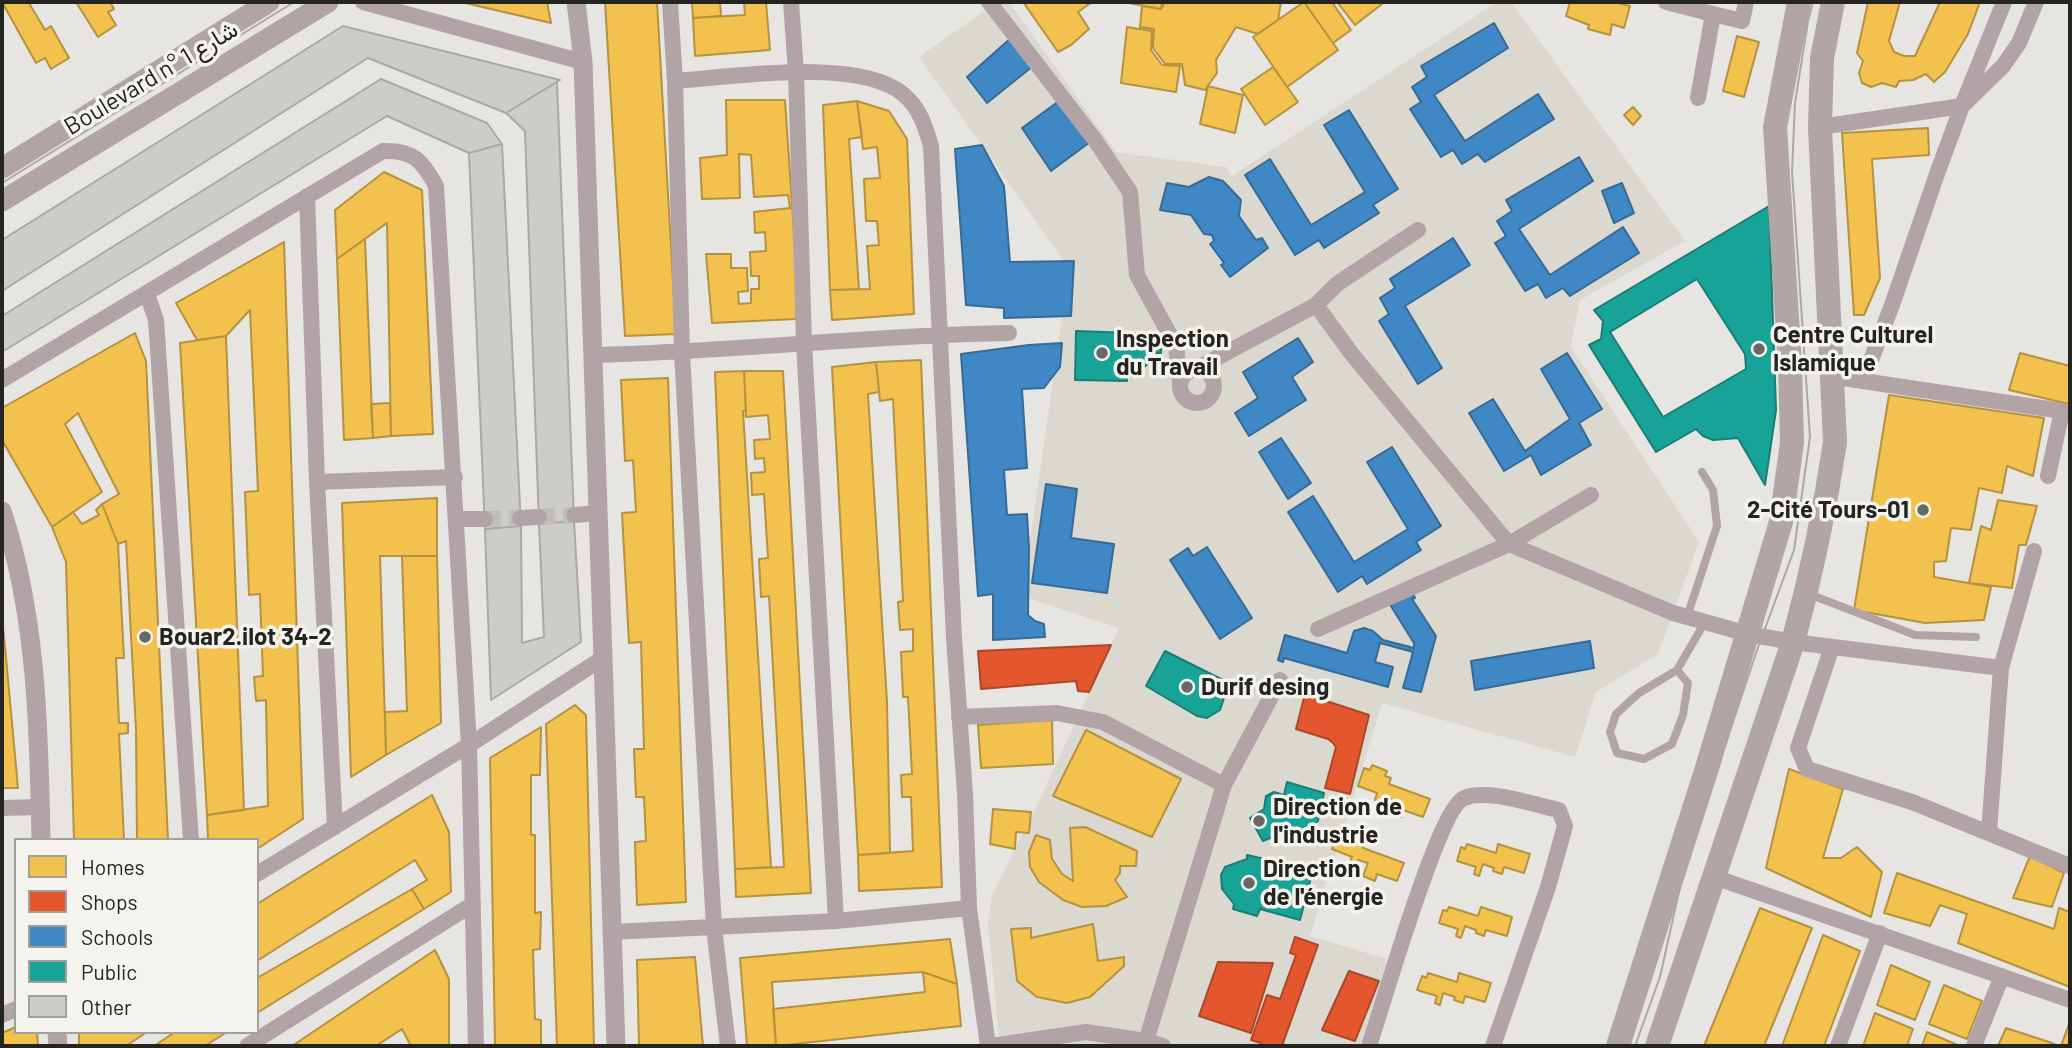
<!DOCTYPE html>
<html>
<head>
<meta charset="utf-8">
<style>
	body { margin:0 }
	#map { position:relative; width:2072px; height:1048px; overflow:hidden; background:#e6e5e2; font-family:Barlow,sans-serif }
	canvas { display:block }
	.frame { position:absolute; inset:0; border:4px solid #242421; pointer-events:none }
	.legend { position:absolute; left:14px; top:838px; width:245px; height:196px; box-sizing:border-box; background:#f5f3ed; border:2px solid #a1a09b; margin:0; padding:9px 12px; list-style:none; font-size:21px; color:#242421 }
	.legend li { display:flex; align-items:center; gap:14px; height:35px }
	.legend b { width:35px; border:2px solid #a1a09b }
</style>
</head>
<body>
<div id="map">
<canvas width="2072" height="1048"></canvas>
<div class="frame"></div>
<ul class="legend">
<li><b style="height:19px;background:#f2c14e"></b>Homes</li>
<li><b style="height:19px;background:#e4572e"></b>Shops</li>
<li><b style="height:19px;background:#3f88c5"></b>Schools</li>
<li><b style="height:19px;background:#17a398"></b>Public</li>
<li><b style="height:19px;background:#cdccc9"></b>Other</li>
</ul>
</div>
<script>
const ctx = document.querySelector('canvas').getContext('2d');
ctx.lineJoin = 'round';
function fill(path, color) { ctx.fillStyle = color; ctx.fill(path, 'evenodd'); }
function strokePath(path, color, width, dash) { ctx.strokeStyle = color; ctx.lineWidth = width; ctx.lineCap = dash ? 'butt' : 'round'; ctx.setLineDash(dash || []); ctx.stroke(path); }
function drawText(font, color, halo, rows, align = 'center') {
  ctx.font = font + ' Barlow,Vazirmatn,sans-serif'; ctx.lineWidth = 7; ctx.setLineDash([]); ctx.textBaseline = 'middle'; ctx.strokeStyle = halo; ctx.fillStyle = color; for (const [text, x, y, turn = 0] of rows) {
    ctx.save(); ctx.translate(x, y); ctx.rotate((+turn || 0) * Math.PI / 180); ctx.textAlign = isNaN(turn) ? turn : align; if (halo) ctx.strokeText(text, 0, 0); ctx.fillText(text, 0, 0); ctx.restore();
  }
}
const built = new Path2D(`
	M997,2H1009L1116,152L1226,167L1232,176L1497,2H1511L1685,241L1580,300L1571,347L1699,542L1658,654L1596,692L1575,757L1382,703L1310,936L1387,959L1366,1039L1356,1046H1000L988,923L992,895L1039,801L1119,628L1022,596L1069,268L919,57Z`);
const homes = new Path2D(`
	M2,2H31L29,3L45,30L51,26L69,58L51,69L45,58L36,63Z
	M76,2H110L114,9L108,12L116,25L98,37Z
	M461,2H547L551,23Z
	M605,2H657L676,334L625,336Z
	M692,2H720L721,16L693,18Z
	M744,2H766L770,50L695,56L693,18L745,15Z
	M1023,2H1092L1078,12L1089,29L1071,45L1058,52Z
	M1123,2H1162L1161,9Z
	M1165,2H1281L1278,20L1258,34L1236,27L1216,60L1217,73L1205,90L1185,85L1182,64H1165L1153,48L1154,29L1140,27L1142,6L1161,9Z
	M1304,2L1338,50L1287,87L1253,37Z
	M1304,2H1332L1351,30L1333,43Z
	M1337,2H1380L1382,4L1355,25Z
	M1570,2H1614L1630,6L1624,28L1612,24L1610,35L1588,29L1589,25L1566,16Z
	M1868,2H1900L1889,41L1894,52L1904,56H1915L1940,2H1980L1968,34L1945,72L1934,82L1926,74L1913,80L1899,81L1896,87L1882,83L1871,87L1862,83L1859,73L1863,61L1857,53Z
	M1127,27L1152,31L1151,50L1162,65L1180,66L1176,92L1121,83Z
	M1737,36L1759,42L1744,97L1723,91Z
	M1273,67L1298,102L1265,125L1241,89Z
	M1208,86L1243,95L1235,133L1200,124Z
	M726,100H785L796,263V319L712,323L706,254H731V268H747L748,291L738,292L739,304L751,303V289H759V276H751L750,252L766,251L765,232L755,233L754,212L790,208L788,195L754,197L751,155L739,154L740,198L702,199L700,158L727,155Z
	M857,101L889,111L907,139L914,314L832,320L830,290L870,289L867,246L879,245L877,221H866L864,179L880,178L877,147L863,149Z
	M857,101L862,137L849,139L859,289L830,290L823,105Z
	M1633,107L1641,116L1633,125L1624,115Z
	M1928,128L1929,155L1872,159L1880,278L1864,315H1854L1842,133Z
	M384,172L422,190L433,434L391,436L387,223L337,259L335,210Z
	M365,239L373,438L344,440L337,259Z
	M284,242L303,819L257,849V840H208L207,815L268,806L266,700L256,701L254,677L263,676L260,594L249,595L245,492L258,491L250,310L226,336L197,340L176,303Z
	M135,333L146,361L168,840H137L136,730L126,541L118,544L102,504L119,494L78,413L65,424L102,492L52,527L2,440V408Z
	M226,336L244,810L207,815L180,343Z
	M2020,353L2070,366L2069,404L2009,390Z
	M921,360L942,887L859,891L858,855L913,851L911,797H902L901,775L912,774L908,697H903L901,652L913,651V629L900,630L898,602L903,601L893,399L880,401L876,362Z
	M876,362L879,392L868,394L887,702L890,853L858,855L832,367Z
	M744,371H783L811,893L736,897L735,869L784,867L769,596L761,597L759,559L768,558L764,494L752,495L751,473L765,472L764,458L755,459L754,440L770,439L768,415L746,417Z
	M744,371L746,411H743L771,867L735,869L715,372Z
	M668,378L686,902L637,905L635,842L646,841L644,797H636L634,749H644L641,642L629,643L622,513L636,512L633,460L625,461L621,380Z
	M1889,395L2044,418L2033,476L2007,466L2002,493L1979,488L1971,530L1951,528L1946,561L1934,562V577L1991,587L1984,620L1925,623L1854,610Z
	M390,403L391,436L373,438L371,404Z
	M437,498V556H380L386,755L351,777L342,503Z
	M1998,500L2037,506L2026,545H2019L2012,588L1969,583L1981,526L1991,530Z
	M102,504L118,544L124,658H116L119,723H128V733L119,734L124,840H74L66,562L52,527L73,512L82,524L99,515L96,510Z
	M402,556H437L441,723L386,755L385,712L407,711Z
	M2,617L5,647L18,788H2Z
	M575,705L586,715L594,1046H557L546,724Z
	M1052,720L1053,764L981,768L978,725Z
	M541,727L540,775H531V835H535V913L541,912L540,949L533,950L535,1019L541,1020V1046H495L490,758Z
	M1086,730L1181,779L1152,837L1053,796Z
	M1372,765L1387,771L1385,776L1391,778L1389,784L1430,799L1423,817L1403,810L1401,817L1389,812L1394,800L1384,796L1382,803L1375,800L1377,793L1358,786L1364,768L1370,770Z
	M1789,769L1843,789L1823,858H1841L1857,847L1882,872L1871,917L1766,868Z
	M432,795L449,832L451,892L424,909L412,889L427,880L415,860L257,961V904Z
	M993,809L1031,812L1029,833L1016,832L1015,849L990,844Z
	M1085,827L1137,851L1136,866H1120V873L1115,880L1127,897L1106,906L1082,907L1063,900L1039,882L1030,867L1029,852L1036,835L1050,840L1052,859L1062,874L1073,881L1070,828Z
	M1346,829L1362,835L1359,840L1365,843L1363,848L1404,863L1397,881L1377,874L1375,881L1363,876L1368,863L1358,860L1356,867L1349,864L1352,857L1332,849L1338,832L1344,834Z
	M1467,844L1496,853L1498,844L1530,854L1524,873L1504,867L1502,874L1493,871L1494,868L1483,864L1479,876L1474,874L1476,867L1457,861L1461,847L1465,849Z
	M2030,856L2064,873L2052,907L2013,898Z
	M1897,873L2054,929L2059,908L2070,912V987L1958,943L1967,914L1940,905L1930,926L1884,913Z
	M412,889L424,909L257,1013V978Z
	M1449,907L1478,916L1481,907L1512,917L1507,936L1486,930L1484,936L1476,933V930L1465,926L1461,938L1456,936L1458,929L1439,923L1443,910L1447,911Z
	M1760,908L1812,928L1764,1046H1704Z
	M1093,924L1098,961L1124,957V966L1090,997L1067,1003L1037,997L1017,981L1011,929L1031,928V938Z
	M1823,935L1860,951L1824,1046H1782Z
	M950,939L957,984L923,972L772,982L776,1046H747L740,958Z
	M435,950L449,979V1046H411L402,1029L376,1046H292Z
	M695,957L703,1046H639L637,960Z
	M1891,965L1930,982L1915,1020L1877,1005Z
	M923,972L957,984L961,1026L776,1046L773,1009L925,992Z
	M1428,973L1457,982L1459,973L1491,983L1485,1002L1465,996L1463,1003L1454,1000L1455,997L1443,993L1440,1005L1435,1003L1437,996L1417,990L1422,976L1426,978Z
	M1944,985L1982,1001L1967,1039L1929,1024Z
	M1875,1013L1913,1029L1907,1046H1863Z
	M2070,1021V1046H2061Z
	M16,1027V1032H37L38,1046H2V1033Z
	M2006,1028L2049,1042L2059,1046H1998Z
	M79,1032H147L126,1046H79Z
	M175,1032H227L205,1046H154Z
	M1927,1032L1960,1046H1922Z`);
const shops = new Path2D(`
	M1111,645L1089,692L1078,691L1076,681L981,689L978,651Z
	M1305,694L1369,715L1350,794L1325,788L1336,747L1332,742L1328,739L1296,729Z
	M1295,937L1318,945L1282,1046H1260L1261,1043L1251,1040L1267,995L1280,999L1296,955L1290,953Z
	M1218,962L1273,963L1251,1033L1199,1016Z
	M1349,971L1379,981L1355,1041L1322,1030Z`);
const schools = new Path2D(`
	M1494,23L1508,48L1434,95L1465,141L1538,94L1554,119L1485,162L1478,154L1462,164L1453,150L1441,157L1410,109L1421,102L1412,87L1427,77L1421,66Z
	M1011,38L1033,66L987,103L967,77Z
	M1059,101L1090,142L1051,171L1022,128Z
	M1349,110L1398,189L1373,205L1379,213L1324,248L1319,240L1295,255L1245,175L1270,159L1311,225L1365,192L1324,125Z
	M982,145L1004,186L1010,262L1074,261L1071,316L1004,318V308L966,305L955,149Z
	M1579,157L1593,181L1519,229L1550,275L1623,227L1639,253L1570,296L1563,288L1546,298L1538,284L1525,291L1495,243L1506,236L1497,221L1512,211L1506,200Z
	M1209,177L1223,181L1241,200L1239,216L1256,240L1262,238L1268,248L1230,277L1221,265L1224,263L1210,244L1214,241L1212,235L1204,234L1191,215L1160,210L1167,183L1189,187Z
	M1622,183L1634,213L1614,223L1602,191Z
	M1453,238L1470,265L1405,306L1442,368L1418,384L1379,321L1389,314L1380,298L1395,288L1390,279Z
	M1298,338L1313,362L1292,377L1306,400L1249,436L1235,413L1258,398L1243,372Z
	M1062,343L1060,367L1044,388L1022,389L1027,468L1004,470L1007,515L1027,514L1029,548L1028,615L1035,621L1044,624L1045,637L993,640V594L978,596L961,354L1029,345Z
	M1567,353L1602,409L1579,423L1591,445L1541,475L1531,455L1504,471L1469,413L1493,399L1525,451L1570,419L1541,369Z
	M1281,438L1311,483L1288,499L1259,452Z
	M1392,447L1441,526L1416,542L1421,550L1367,584L1362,576L1338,592L1288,512L1313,496L1354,562L1408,529L1367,462Z
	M1046,484L1077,489L1071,538L1114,544L1107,593L1032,583Z
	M1207,547L1252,618L1220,639L1170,560L1188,548L1193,556Z
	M1411,590L1415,598L1412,599L1436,636L1421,692L1403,688L1413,652L1380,643L1375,662L1393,667L1388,687L1284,658L1283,662L1278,660L1285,635L1347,653L1354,631L1364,628L1373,631L1383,640L1414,648V643L1389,603Z
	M1590,641L1594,668L1475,690L1471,661Z`);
const public = new Path2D(`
	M1769,206L1776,410L1765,485L1738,438L1713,440L1703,436L1696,429L1656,452L1589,345L1601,339L1603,321L1594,310ZM1697,279L1745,354L1746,369L1663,417L1610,332Z
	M1076,331L1162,334L1161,353H1153L1151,361L1142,369H1136V377H1127V381L1075,380Z
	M1165,651L1229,683L1220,710L1207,718L1197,716L1146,686Z
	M1287,782L1324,793L1318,821L1288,845L1287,840L1279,842L1270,838L1263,841L1250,818L1264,809L1266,796L1274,792L1284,795Z
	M1247,855L1313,870L1300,920L1260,909L1257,916L1233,909L1234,904L1222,889L1221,875L1225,867L1247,859Z`);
const building = new Path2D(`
	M343,26L560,80L506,113L368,58L2,291V240Z
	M381,79L487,123L502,144L469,153L387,116L2,352V316Z
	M557,82L574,521L539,524L525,131L506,113Z
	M502,144L521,526L485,529L469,153Z
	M574,521L581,642L491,700L485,529L521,526L522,643L544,637L539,524Z`);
const minorTunnel = new Path2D(`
	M539,517L574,515
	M485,519L520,518`);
const service = new Path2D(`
	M1809,592L1814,596L1915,635L1976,637
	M1687,617L1717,526L1713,490L1702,472
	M1677,670L1688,683L1683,715L1672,744L1644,759L1617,753L1610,732L1616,714L1639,693L1677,670L1705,622`);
const minor = new Path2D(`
	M363,2L583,62
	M670,2L675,81L682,353L714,928L728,1046
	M791,2L796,73L804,343L836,921
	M989,2L1095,140L1130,192L1137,275L1176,346L1180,382
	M1666,2L1713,14
	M675,81C731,77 859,57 903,94C920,108 925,126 931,146L954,638L965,794L969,908L988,1046
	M1698,98L1713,14L1742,21L1746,2
	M1820,127L1962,106L2004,2
	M307,196L317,482L335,827
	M147,294L156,320L191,840
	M1316,305L1351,353L1509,544L1673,613L1748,634L1793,642L2001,668
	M592,355C731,352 870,335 1009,333
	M1180 386a17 17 0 1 1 34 0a17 17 0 1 1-34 0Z
	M1196,369L1316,305L1337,284L1418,230
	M1830,376L2062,411L2048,476
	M2,380L383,151C413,150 422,160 436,186L469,745L476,1046
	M1863,381L1892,305L1938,171L1962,106L2003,66L2019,43L2036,2
	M317,482L455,477
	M574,515L599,513
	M520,518L539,517
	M457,519H485
	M1318,629L1509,544L1591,495
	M1832,647L1798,748L1807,769L1912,802L2070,866
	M959,717L1057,713L1103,722L1224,785
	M2,808L41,807
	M1989,832L2001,668L2034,551
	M257,874L469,745L603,658
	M1714,877L2070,1000
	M612,932L836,921L969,908
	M2,1015L16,1009
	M1146,1041L1224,785L1280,680
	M247,1046L473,904
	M991,1046L1086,1032L1146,1041L1163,1046
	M1369,1046C1382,1009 1438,809 1464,798C1487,788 1535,805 1559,810L1565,826L1548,887L1493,1046
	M1838,1046L1880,933
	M1974,1046L2002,976`);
const tertiary = new Path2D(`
	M576,2L583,62L616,1046
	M2,511C37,615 39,731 41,840
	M57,1032L58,1046`);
const secondary = new Path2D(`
	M2,168L269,2
	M2,201L328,2`);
const primary = new Path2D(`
	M1618,1046L1707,768L1781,522L1792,443L1790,365L1775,127L1799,2
	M1657,1046L1793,642C1811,576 1825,510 1835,442L1820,127L1822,58L1833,2`);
const tram = new Path2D(`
	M2,183L294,2
	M1635,1046L1660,977L1684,869L1756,653L1794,550L1810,437L1792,172L1795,103L1808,21L1813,2`);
const markers = [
	[1759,349,7,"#686865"],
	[1102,353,7,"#686865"],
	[1923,510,7,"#686865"],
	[145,637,7,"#686865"],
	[1187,687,7,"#686865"],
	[1259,821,7,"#686865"],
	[1249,883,7,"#686865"]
];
const streetNames = [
	["Boulevard n° شارع 1",151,78,-31]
];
const poiNames = [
	["Centre Culturel",1773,335],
	["Islamique",1773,363],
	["Inspection",1116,339],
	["du Travail",1116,367],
	["2-Cité Tours-01",1909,510,"right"],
	["Bouar2.ilot 34-2",159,637],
	["Durif desing",1201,687],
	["Direction de",1273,807],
	["l'industrie",1273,835],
	["Direction",1263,869],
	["de l'énergie",1263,897]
];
fill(built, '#dbd8d0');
fill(homes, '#f2c14e');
strokePath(homes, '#b49240', 2);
fill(shops, '#e4572e');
strokePath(shops, '#aa482a', 2);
fill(schools, '#3f88c5');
strokePath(schools, '#376a94', 2);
fill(public, '#17a398');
strokePath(public, '#1b7d74', 2);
fill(building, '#cdccc9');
strokePath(building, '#aaa9a7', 2);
strokePath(minorTunnel, '#bfbebb', 16, [16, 8]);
strokePath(service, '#b2a4a6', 8);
strokePath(minor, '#b2a4a6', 16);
strokePath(tertiary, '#b2a4a6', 19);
strokePath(secondary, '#b0a4a4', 21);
strokePath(primary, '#b2a5a6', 24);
strokePath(tram, '#ada6a6', 2);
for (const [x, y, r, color] of markers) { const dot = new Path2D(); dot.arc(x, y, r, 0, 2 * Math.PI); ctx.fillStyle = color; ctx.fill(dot); strokePath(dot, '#f5f3ed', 2.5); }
drawText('24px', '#242421', '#f5f3ed', streetNames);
drawText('bold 24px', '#242421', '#f5f3ed', poiNames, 'left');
</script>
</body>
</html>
